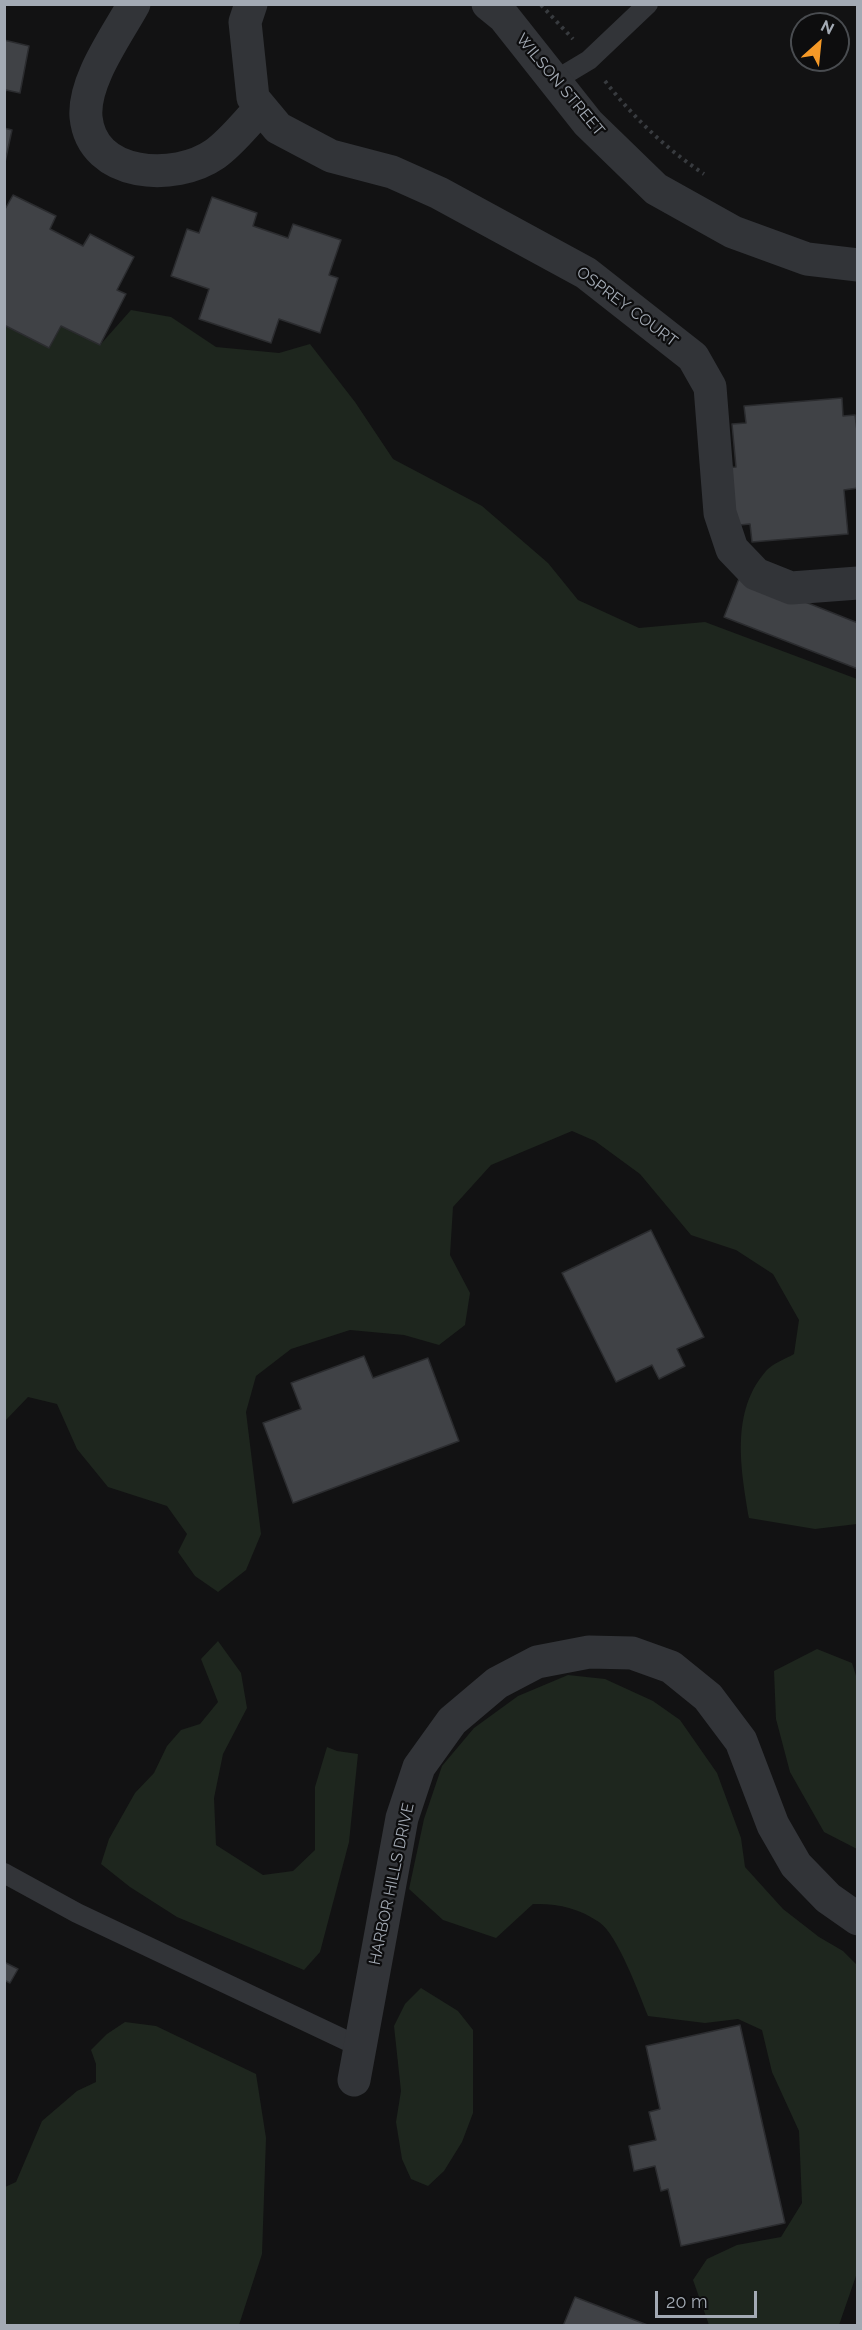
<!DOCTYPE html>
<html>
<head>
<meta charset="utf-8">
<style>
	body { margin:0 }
	#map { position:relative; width:862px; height:2330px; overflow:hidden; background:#121213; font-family:Raleway,sans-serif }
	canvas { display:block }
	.frame { position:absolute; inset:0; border:6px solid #a3aab4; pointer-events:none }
	.north { position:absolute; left:790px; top:12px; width:60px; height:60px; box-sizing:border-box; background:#0d0d0e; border:2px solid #494c50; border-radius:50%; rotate:27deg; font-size:16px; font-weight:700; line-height:24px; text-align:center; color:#a3aab4 }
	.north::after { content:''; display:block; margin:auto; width:21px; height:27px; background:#f59927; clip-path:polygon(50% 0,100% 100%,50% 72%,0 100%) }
	.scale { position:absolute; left:655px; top:2291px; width:102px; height:27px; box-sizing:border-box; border:3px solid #a3aab4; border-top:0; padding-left:8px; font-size:18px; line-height:21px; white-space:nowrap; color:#a3aab4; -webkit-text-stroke:4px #0d0d0e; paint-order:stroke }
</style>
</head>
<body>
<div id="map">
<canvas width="862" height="2330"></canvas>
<div class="frame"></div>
<div class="north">N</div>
<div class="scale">20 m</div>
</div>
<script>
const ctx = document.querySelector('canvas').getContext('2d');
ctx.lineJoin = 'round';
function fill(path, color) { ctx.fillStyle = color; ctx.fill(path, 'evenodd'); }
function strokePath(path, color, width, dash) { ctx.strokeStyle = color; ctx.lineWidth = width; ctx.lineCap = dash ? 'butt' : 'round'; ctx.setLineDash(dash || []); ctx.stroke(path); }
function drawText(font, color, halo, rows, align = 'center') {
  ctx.font = font + ' Raleway,sans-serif'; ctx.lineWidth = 4.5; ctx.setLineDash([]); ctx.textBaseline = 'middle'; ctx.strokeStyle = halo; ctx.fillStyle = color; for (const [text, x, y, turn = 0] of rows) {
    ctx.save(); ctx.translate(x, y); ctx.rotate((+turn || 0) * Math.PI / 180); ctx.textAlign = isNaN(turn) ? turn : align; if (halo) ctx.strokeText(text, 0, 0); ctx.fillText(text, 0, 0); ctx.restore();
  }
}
const green = new Path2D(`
	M131,310L171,317L216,347L279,353L310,344L355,402L393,459L482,506L548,563L578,600L639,628L705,622L857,679V1524L815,1529L749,1518C741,1470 730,1412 766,1371C772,1364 785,1359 794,1354L799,1320L773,1274L736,1250L691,1235L640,1174L595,1141L572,1131L491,1165L453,1207L450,1255L470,1293L465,1325L439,1345L404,1335L350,1330L291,1349L256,1376L246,1412L261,1534L246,1570L218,1592L195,1576L178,1552L187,1534L167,1506L108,1487L77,1449L57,1404L28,1397L5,1421V325L49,348L61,326L100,345Z
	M218,1641L241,1673L247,1708L223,1754L214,1798L216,1845L263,1875L293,1871L315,1850V1787L327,1747L337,1751L358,1754L349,1842L320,1952L304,1970L177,1917L130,1887L101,1864L109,1839L135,1793L154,1773L167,1746L181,1730L200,1724L218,1702L201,1659Z
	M817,1649L852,1663L857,1679V1849L824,1832L790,1772L776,1719L774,1671Z
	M568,1675L605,1679L653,1701L680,1720L717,1773L741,1838L745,1867L783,1909L819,1937L843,1951L857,1965V2273L839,2325H709L693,2280L707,2259L737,2245L781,2237L802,2203L799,2131L772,2072L762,2030L738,2019L705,2023L648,2016C639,1994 618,1935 599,1922C579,1908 556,1903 533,1904L496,1938L443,1920L409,1889L424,1819L442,1766L474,1728L518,1696Z
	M421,1988L458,2011L473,2030V2113L462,2142L444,2171L428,2186L411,2179L402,2159L396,2122L401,2091L394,2026L405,2004Z
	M125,2022L156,2026L256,2074L266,2138L262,2254L239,2325H5V2187L16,2182L42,2121L77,2091L96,2082V2064L91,2050L107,2034Z`);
const building = new Path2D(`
	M4,40L29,46L20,93L6,90L4,96Z
	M4,128L12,130L4,167Z
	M13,195L56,216L50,229L83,246L90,234L134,257L117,290L126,294L100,345L61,326L49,348L4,325V211Z
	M212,197L257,213L253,226L288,238L293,224L341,240L329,275L338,278L320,333L279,319L271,343L199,319L209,289L171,276L187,229L199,233Z
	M842,398L843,416L855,415L858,439V488L844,490L848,534L752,542L750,524L729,526L723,468L736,467L732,424L746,423L744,406Z
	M740,576L858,623V669L724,617Z
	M651,1230L704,1337L677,1349L685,1366L659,1379L652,1365L616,1382L562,1273Z
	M364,1356L373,1378L428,1358L459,1441L293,1503L263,1423L301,1409L291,1383Z
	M4,1962L18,1969L10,1983L4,1980Z
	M740,2025L785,2223L681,2246L668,2189L661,2191L655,2166L634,2171L629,2146L656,2140L649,2112L660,2109L646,2046Z
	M575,2297L650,2326H563Z`);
const path = new Path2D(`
	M541,5L573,39
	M605,81C633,117 666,149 704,174`);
const lane = new Path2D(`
	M554,81L589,60L648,4
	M4,1873L77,1913L360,2047`);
const street = new Path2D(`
	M134,4C117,35 83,81 86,117C92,178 175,182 215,154C232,142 246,123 261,108
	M251,4L245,22L253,98L278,128L331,156L392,172L439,193L586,273L693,357L710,387L720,513L732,549L756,574L791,588L858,583
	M488,4L504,17L588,123L656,189L733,232L807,259L858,265
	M354,2080L402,1818L419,1767L452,1721L497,1683L537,1662L589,1652L632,1653L671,1667L708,1697L741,1741L773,1825L796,1865L828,1898L858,1919`);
const streetNames = [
	["WILSON STREET",560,85,50],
	["OSPREY COURT",627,307,37],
	["HARBOR HILLS DRIVE",392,1884,-78]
];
fill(green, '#1e261e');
fill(building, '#404246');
strokePath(building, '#2b2c2f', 1.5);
strokePath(path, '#383b3f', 4, [3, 4.5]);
strokePath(lane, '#323438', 20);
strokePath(street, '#323438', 33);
drawText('16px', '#a3aab4', '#0d0d0e', streetNames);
</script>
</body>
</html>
